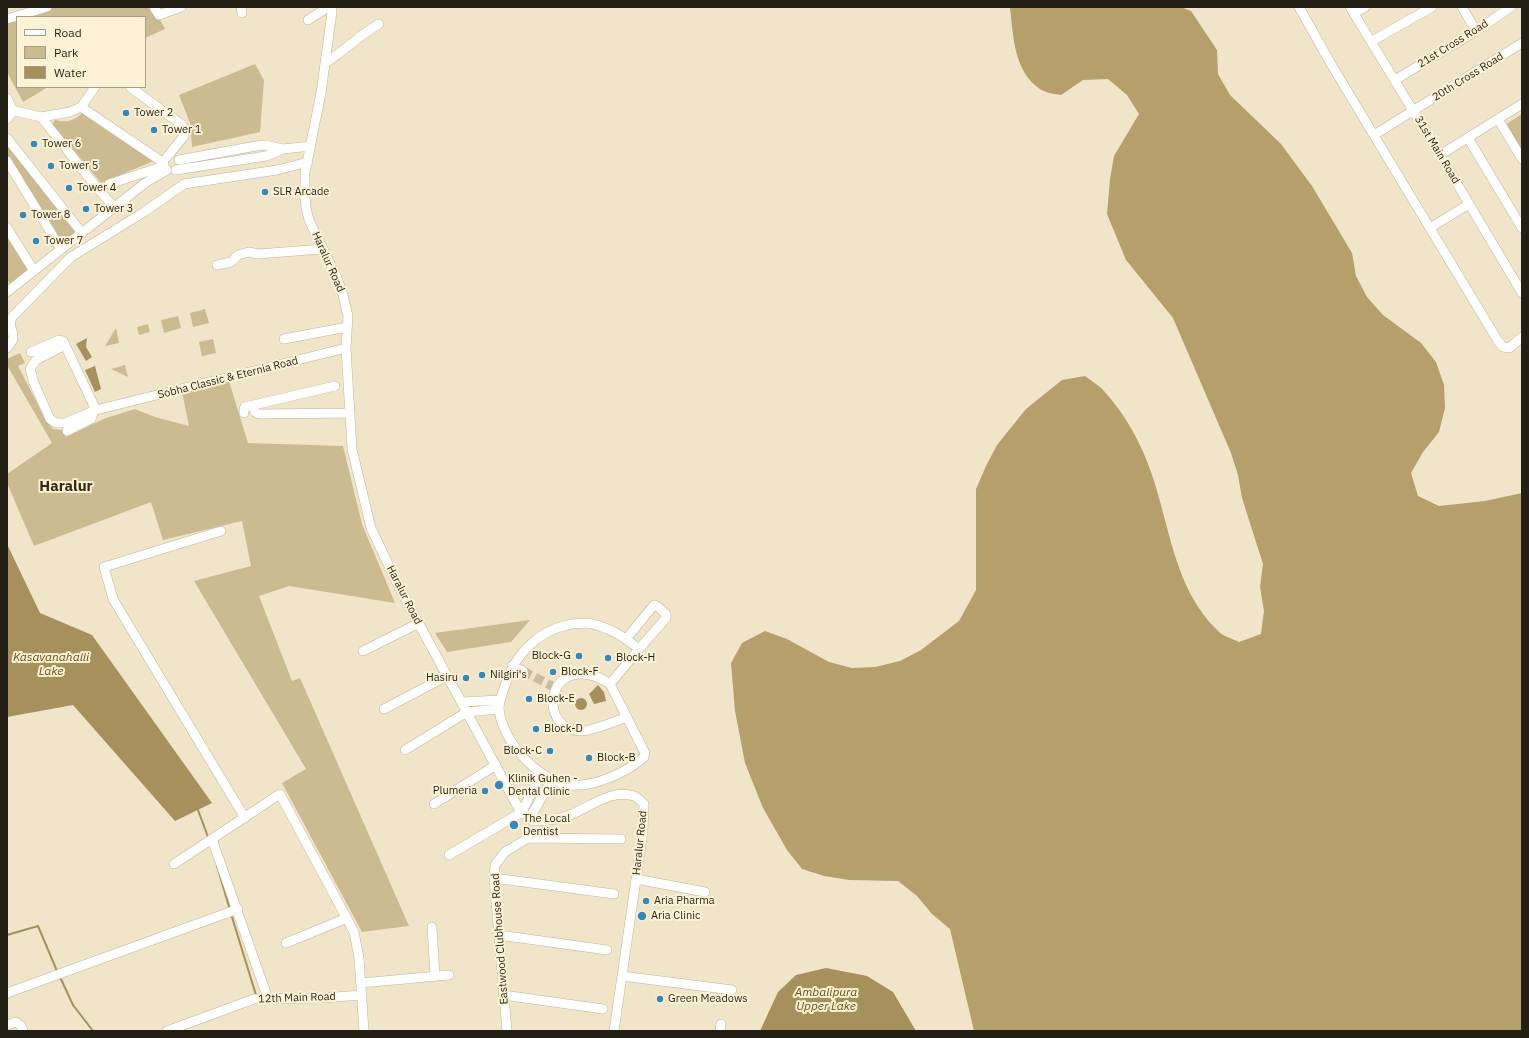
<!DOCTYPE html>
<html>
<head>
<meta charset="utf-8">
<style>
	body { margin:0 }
	#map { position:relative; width:1529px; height:1038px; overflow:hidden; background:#f0e5c9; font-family:"IBM Plex Sans",sans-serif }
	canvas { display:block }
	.frame { position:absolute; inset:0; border:8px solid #231f14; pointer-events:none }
	.legend { position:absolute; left:16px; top:16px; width:130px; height:72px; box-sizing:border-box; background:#fef2d6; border:1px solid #a69e88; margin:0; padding:5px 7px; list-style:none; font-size:12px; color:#231f14 }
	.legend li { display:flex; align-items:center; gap:8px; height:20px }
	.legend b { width:20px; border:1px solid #a69e88 }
</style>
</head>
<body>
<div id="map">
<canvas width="1529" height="1038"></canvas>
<div class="frame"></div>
<ul class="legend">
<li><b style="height:5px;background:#fff"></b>Road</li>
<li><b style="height:11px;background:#ccbb90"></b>Park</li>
<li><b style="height:11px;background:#a6905c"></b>Water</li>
</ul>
</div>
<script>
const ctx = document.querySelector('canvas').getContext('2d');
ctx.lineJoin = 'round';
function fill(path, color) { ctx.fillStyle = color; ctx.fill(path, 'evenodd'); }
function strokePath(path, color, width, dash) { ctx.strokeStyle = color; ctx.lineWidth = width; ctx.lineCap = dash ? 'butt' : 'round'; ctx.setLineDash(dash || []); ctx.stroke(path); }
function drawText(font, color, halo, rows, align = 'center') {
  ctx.font = font + ' "IBM Plex Sans",sans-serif'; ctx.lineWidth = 4; ctx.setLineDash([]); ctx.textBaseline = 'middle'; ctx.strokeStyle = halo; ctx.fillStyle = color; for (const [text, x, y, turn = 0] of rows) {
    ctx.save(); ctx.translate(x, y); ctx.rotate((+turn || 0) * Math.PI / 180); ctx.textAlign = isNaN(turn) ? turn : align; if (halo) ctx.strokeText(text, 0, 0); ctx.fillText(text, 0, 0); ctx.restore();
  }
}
const green = new Path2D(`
	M55,7H153L165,29L145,38V17H26Z
	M17,20V87H48L23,102L7,72V23Z
	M255,64L264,80L260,132L192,147L190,123L179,95Z
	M83,112L156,160L101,183L52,124L55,120C67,123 75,121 83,112Z
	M1522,114V152L1505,125Z
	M7,143L80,232L61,247L7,159Z
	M7,230L32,270L11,287L7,279Z
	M205,309L209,323L193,327L190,313Z
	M178,316L181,328L164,333L161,320Z
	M148,324L150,332L139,335L137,327Z
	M116,328L119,343L105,346Z
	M213,339L216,353L202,356L199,342Z
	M20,353L25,363L18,366L47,422L53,429L63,430L66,437L106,418L135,409L155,417L189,426L182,392L229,381L248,443L343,446L362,524L395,603L289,586L259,596L292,681L300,678L409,926L362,932L282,783L306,769L194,581L251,566L242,521L163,540L151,502L34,546L7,483V474L52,443L7,365V359Z
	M125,365L128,377L111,369Z
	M530,620L511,642L447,652L435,633Z`);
const forest = new Path2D(`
	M1010,7H1181L1191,11L1217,50L1218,74L1230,95L1281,144L1312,186L1352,253L1356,276L1367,297L1383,315L1421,343L1436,362L1444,385L1445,408L1439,432L1423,452L1411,473L1418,496L1439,506L1485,501L1522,493V1031H974L950,929L932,914L917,896L898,881L849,880L824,876L802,869L787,850L763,808L745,763L735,711L731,663L742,643L765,631L787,639L829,662L852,668L875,667L900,661L921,650L959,621L976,590V489L986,466L997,445L1026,409L1062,380L1085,376C1091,381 1099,385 1104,391C1125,414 1141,443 1151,472C1170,526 1174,589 1218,631C1223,636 1233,639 1239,642L1261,634L1264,611L1260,587L1263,564L1242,498L1238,475L1231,453L1173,318L1126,260L1107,214L1110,179L1114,156L1139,114L1127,95L1108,79L1083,80L1061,95C1055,94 1046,93 1040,89C1014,72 1013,35 1010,7Z`);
const water = new Path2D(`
	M87,338L86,347L92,357L86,361L76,344Z
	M95,366L101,389L95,392L85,370Z
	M7,544L40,613L92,635L212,803L175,821L73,705L7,717Z
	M598,685L604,692L606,701L594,704L589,694Z
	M575 704a6 6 0 1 1 12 0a6 6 0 1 1-12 0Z
	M826,968L867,976L893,992L916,1031H760L778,992L796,975Z`);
const stream = new Path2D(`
	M198,810L208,837
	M217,866L230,910
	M231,914L256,995
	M7,935L38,926L57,971
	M60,977L73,1005L93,1031`);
const minorTunnel = new Path2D(`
	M523,671L554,687`);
const minor = new Path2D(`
	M154,7L159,15L181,7
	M241,7L242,13
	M331,7L332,12L321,93L305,173V197L306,208L309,220L337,278L343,295L348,316L346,348L352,449L371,528L398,585L519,809L533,821C547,821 557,820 570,815C589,808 612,788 634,796C638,797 641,802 644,804L643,831L614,1031
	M1299,7L1331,64L1498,341L1503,347L1509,348L1522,337
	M1350,7L1440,155L1522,293
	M1462,7L1476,31
	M1354,13L1365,7
	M7,19L47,7
	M308,20L328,7
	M1372,41L1432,7
	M325,63C344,51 360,35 379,24
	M1395,80L1476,31L1511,7
	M130,87L182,125L185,130L184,136L167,157
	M7,98L13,111
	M81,107L164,163
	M7,109L41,117L70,112L81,107L95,87
	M41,117L98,189L114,207
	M7,119L13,111
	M1498,119L1522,159
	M1374,135L1522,43
	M7,138L82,233
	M1468,138L1522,228
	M1440,155L1522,104
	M179,160L256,146L266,145L283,149
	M7,161L61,249
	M176,170L266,156L283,149L311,146
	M109,184L164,166
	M7,228L34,271
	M1430,228L1469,204
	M217,265L231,262L238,255L249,252L258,254L322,249
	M7,292L145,183L167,170
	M284,339L347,327
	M65,345L96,410L65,423H56L50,419L34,383L30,369L36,360Z
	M7,348C18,336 11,334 10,321L13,316L71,257L144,212L184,184L277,170L308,162
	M31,352L59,340L63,341L65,345
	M253,405L255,412L259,414L350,413
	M96,410L346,348
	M244,413V409L245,407L335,386
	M67,431L91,419L93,413
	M221,531L104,567L113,599L245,818
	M588,623C611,628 621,635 639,649L610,684L645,753L644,757C628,772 594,787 572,785C539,783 502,741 499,709C499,700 503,691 506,683C515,655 537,632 567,625C573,623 581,624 588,623Z
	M626,639L654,605L657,606L666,614V618L639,649
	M363,651L419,623
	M512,666L523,671
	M610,684C605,681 599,677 594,676C544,662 540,729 580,731C590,732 616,721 627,717
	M462,702L500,700
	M384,709L447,676
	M405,750L467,712L499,709
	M434,804L496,765
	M530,818L552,779
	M212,839L268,999
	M449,855L522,812L541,773
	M174,864L280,794L354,932L359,958L364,1031
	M494,878L614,894
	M636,879L705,892
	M432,927L435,976
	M499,935L607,950
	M286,943L347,918
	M622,976L732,990
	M361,983L449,975
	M7,993L238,909
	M503,995L603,1009
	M7,1025L16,1022L21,1026L23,1031
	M167,1031L254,999L322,998L362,995
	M507,1031L494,878L495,865L505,852L528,838L621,839
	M720,1031L721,1024`);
const markers = [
	[126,113,4,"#3688b9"],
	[154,130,4,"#3688b9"],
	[34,144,4,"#3688b9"],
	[51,166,4,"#3688b9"],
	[69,188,4,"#3688b9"],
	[265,192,4,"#3688b9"],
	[86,209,4,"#3688b9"],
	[23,215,4,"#3688b9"],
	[36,241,4,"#3688b9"],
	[579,656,4,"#3688b9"],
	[608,658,4,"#3688b9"],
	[553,672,4,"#3688b9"],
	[482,675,4,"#3688b9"],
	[466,678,4,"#3688b9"],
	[529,699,4,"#3688b9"],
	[536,729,4,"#3688b9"],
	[550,751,4,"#3688b9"],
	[589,758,4,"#3688b9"],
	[499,785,5,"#3688b9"],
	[485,791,4,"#3688b9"],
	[514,825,5,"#3688b9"],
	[646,901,4,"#3688b9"],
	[642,916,5,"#3688b9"],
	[660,999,4,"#3688b9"]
];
const streetNames = [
	["21st Cross Road",1453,44,-32],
	["20th Cross Road",1468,77,-32],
	["31st Main Road",1437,150,59],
	["Haralur Road",328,262,66],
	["Sobha Classic & Eternia Road",228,378,-14],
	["Haralur Road",404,595,63],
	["Haralur Road",640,843,-84],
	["Eastwood Clubhouse Road",500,939,-94],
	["12th Main Road",297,998,-2]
];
const poiNames = [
	["Tower 2",134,113],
	["Tower 1",162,130],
	["Tower 6",42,144],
	["Tower 5",59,166],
	["Tower 4",77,188],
	["SLR Arcade",273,192],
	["Tower 3",94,209],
	["Tower 8",31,215],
	["Tower 7",44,241],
	["Block-G",571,656,"right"],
	["Block-H",616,658],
	["Block-F",561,672],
	["Nilgiri's",490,675],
	["Hasiru",458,678,"right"],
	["Block-E",537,699],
	["Block-D",544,729],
	["Block-C",542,751,"right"],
	["Block-B",597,758],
	["Klinik Guhen -",508,779],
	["Dental Clinic",508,792],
	["Plumeria",477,791,"right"],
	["The Local",523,819],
	["Dentist",523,832],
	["Aria Pharma",654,901],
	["Aria Clinic",651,916],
	["Green Meadows",668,999]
];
const waterNames = [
	["Kasavanahalli",51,658],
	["Lake",51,672],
	["Ambalipura",826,993],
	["Upper Lake",826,1007]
];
const districtNames = [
	["Haralur",66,487]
];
fill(green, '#ccbb90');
fill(forest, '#b59f6b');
fill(water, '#a6905c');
strokePath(stream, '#a6905c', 2);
strokePath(minorTunnel, '#c7bda5', 9, [9, 4.5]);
strokePath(minor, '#bfb499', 10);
strokePath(minor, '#fff', 9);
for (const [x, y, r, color] of markers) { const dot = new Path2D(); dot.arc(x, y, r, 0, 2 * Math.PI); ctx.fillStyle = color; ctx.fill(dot); strokePath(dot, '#fef2d6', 1.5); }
drawText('11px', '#231f14', '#fef2d6', streetNames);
drawText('11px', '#231f14', '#fef2d6', poiNames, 'left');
drawText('italic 12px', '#654f0d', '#fef2d6', waterNames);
drawText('bold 15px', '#322912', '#fef2d6', districtNames);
</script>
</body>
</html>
